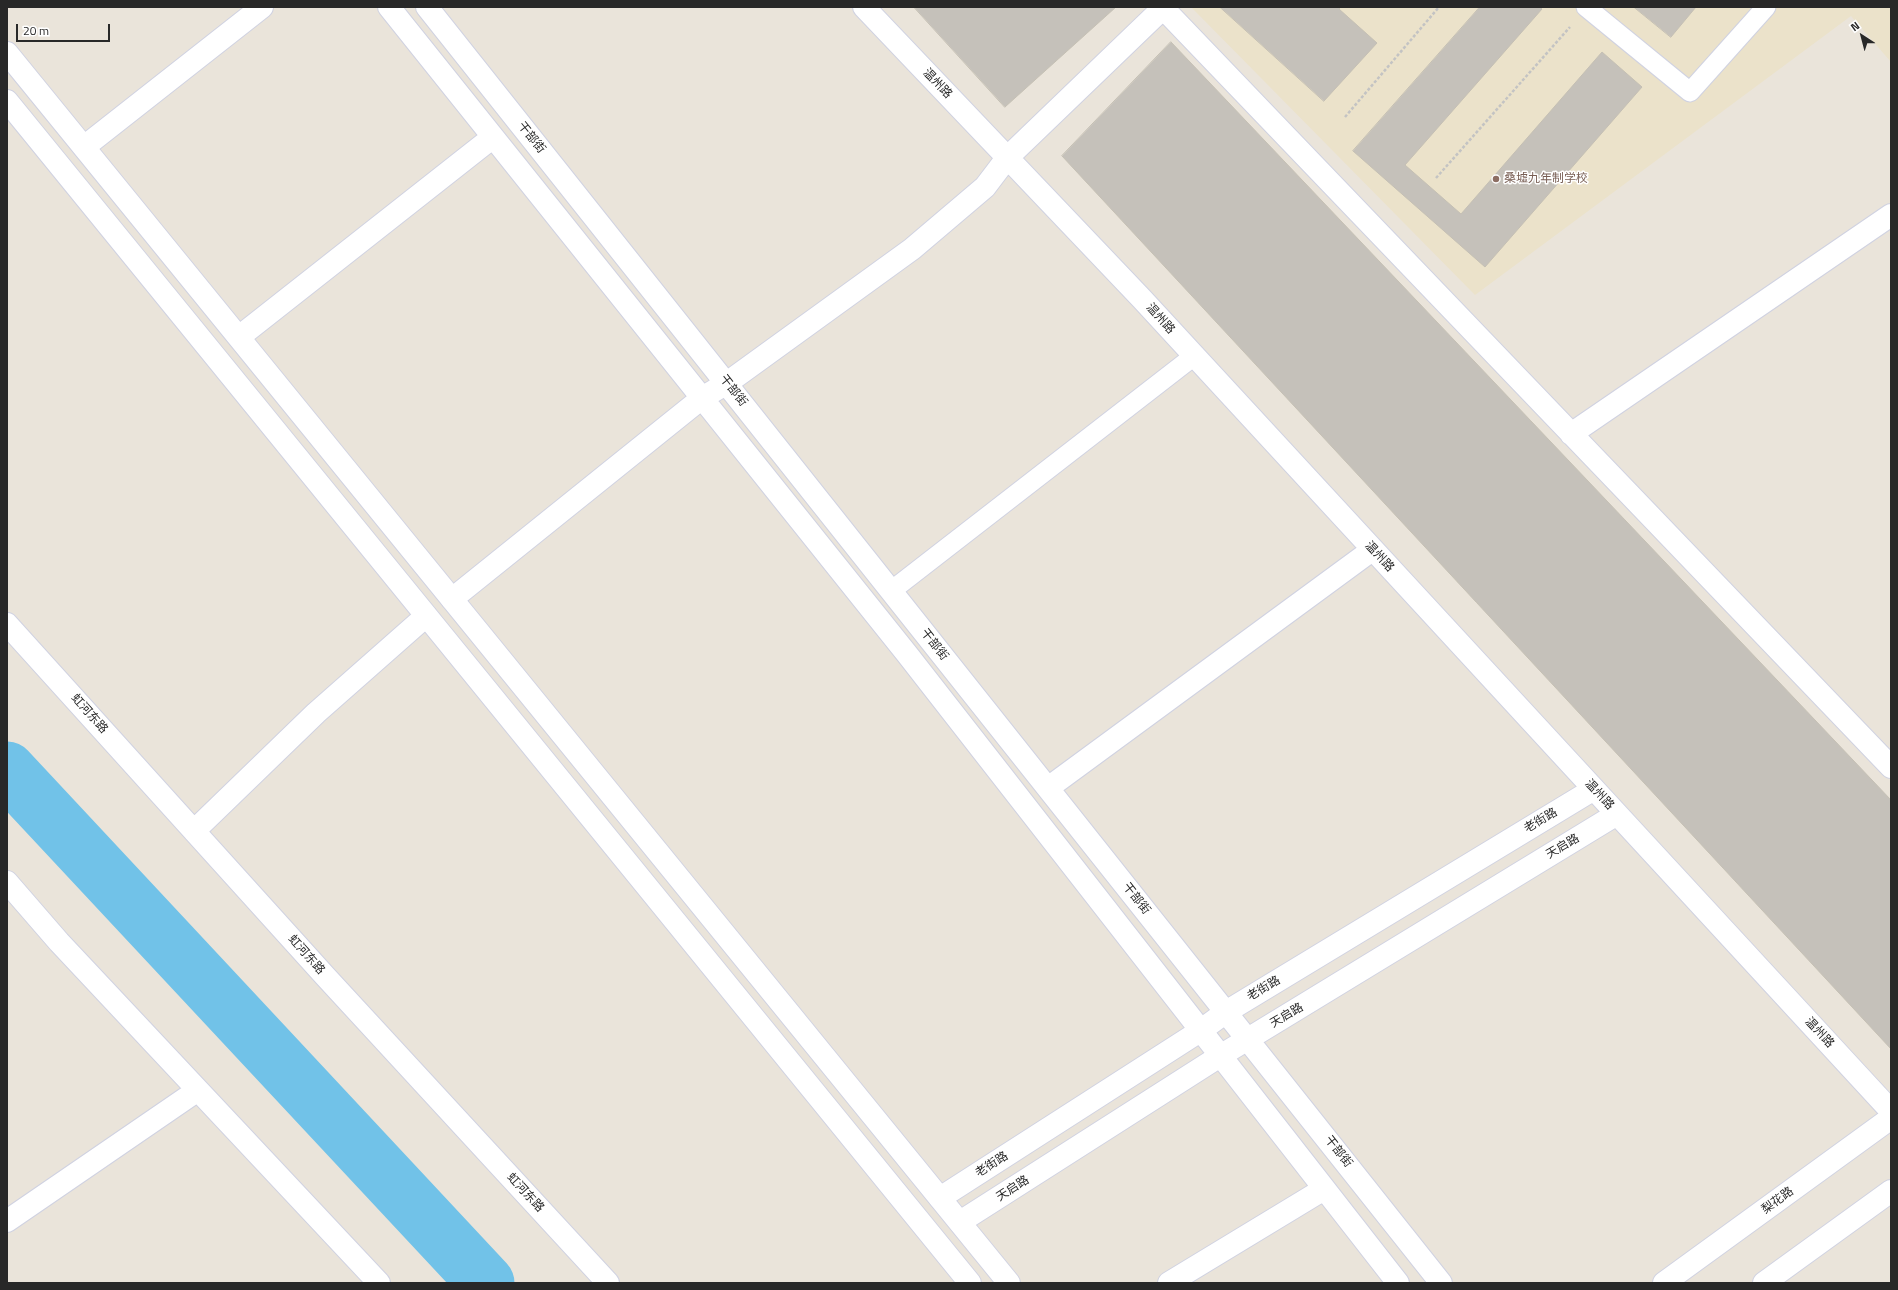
<!DOCTYPE html>
<html>
<head>
<meta charset="utf-8">
<style>
	body { margin:0 }
	#map { position:relative; width:1898px; height:1290px; overflow:hidden; background:#eae4da; font-family:"Titillium Web",sans-serif }
	canvas { display:block }
	.frame { position:absolute; inset:0; border:8px solid #282828; pointer-events:none }
	.north { position:absolute; left:1842px; top:16px; width:40px; height:40px; -webkit-text-stroke:3px #fff; paint-order:stroke; rotate:324deg; font-size:11px; font-weight:700; line-height:16px; text-align:center; color:#282828 }
	.north::after { content:''; display:block; margin:auto; width:14px; height:18px; background:#282828; clip-path:polygon(50% 0,100% 100%,50% 72%,0 100%) }
	.scale { position:absolute; left:16px; top:24px; width:94px; height:18px; box-sizing:border-box; border:2px solid #282828; border-top:0; padding-left:5px; font-size:12px; line-height:14px; white-space:nowrap; color:#282828; -webkit-text-stroke:3px #fff; paint-order:stroke }
</style>
</head>
<body>
<div id="map">
<canvas width="1898" height="1290"></canvas>
<div class="frame"></div>
<div class="north">N</div>
<div class="scale">20 m</div>
</div>
<script>
const ctx = document.querySelector('canvas').getContext('2d');
ctx.lineJoin = 'round';
function fill(path, color) { ctx.fillStyle = color; ctx.fill(path, 'evenodd'); }
function strokePath(path, color, width, dash) { ctx.strokeStyle = color; ctx.lineWidth = width; ctx.lineCap = dash ? 'butt' : 'round'; ctx.setLineDash(dash || []); ctx.stroke(path); }
function drawText(font, color, halo, rows, align = 'center') {
  ctx.font = font + ' "Titillium Web","Noto Sans SC",sans-serif'; ctx.lineWidth = 3; ctx.setLineDash([]); ctx.textBaseline = 'middle'; ctx.strokeStyle = halo; ctx.fillStyle = color; for (const [text, x, y, turn = 0] of rows) {
    ctx.save(); ctx.translate(x, y); ctx.rotate((+turn || 0) * Math.PI / 180); ctx.textAlign = isNaN(turn) ? turn : align; if (halo) ctx.strokeText(text, 0, 0); ctx.fillText(text, 0, 0); ctx.restore();
  }
}
const education = new Path2D(`
	M1191,7H1891V62L1851,16L1475,295Z`);
const river = new Path2D(`
	M7,770L486,1283`);
const building = new Path2D(`
	M914,7H1116L1005,107Z
	M1220,7H1341L1339,9L1377,43L1324,101Z
	M1480,7H1540L1542,9L1405,165L1461,214L1602,52L1642,87L1485,267L1353,151Z
	M1634,7H1696L1671,37Z
	M1171,42L1891,800V1049L1062,156Z`);
const path = new Path2D(`
	M1345,117L1439,7
	M1436,178L1570,27`);
const service = new Path2D(`
	M1586,7L1690,92L1766,7
	M891,591L1194,356`);
const minor = new Path2D(`
	M389,7L907,654L1398,1283
	M427,7L1441,1283
	M864,7L1142,299L1891,1111
	M1162,7L1891,767
	M84,147L262,7
	M239,337L493,137
	M1571,434L1891,215
	M452,599L702,398L727,383L912,249L985,187L1007,158L1163,8
	M7,624L325,976L608,1283
	M1048,788L1372,550
	M194,831L316,713L426,616
	M7,882L59,942L379,1283
	M940,1198L1200,1031L1226,1012L1594,789
	M7,1221L198,1090
	M960,1222L1220,1056L1617,814
	M1169,1283L1324,1189`);
const tertiary = new Path2D(`
	M1664,1283L1891,1118
	M1764,1283L1891,1191`);
const secondary = new Path2D(`
	M7,53L1009,1283
	M7,101L970,1283`);
const markers = [
	[1496,179,4,"#8d6e63"]
];
const streetNames = [
	["温州路",937,84,46],
	["干部街",531,138,51],
	["温州路",1160,319,48],
	["干部街",733,391,52],
	["温州路",1379,557,47],
	["干部街",934,645,52],
	["虹河东路",89,714,48],
	["温州路",1599,795,47],
	["老街路",1541,821,-31],
	["天启路",1563,847,-31],
	["干部街",1136,899,52],
	["虹河东路",306,955,48],
	["老街路",1264,989,-31],
	["天启路",1287,1016,-31],
	["温州路",1819,1033,47],
	["干部街",1338,1152,52],
	["老街路",992,1165,-33],
	["天启路",1013,1189,-33],
	["虹河东路",525,1193,47],
	["梨花路",1778,1201,-36]
];
const educationNames = [
	["桑墟九年制学校",1504,179]
];
fill(education, '#ebe2ca');
strokePath(river, '#71c2e8', 57);
fill(building, '#c5c1ba');
strokePath(building, '#c5c0b4', 1);
strokePath(service, '#d0d2e1', 21);
strokePath(minor, '#d0d2e1', 24);
strokePath(tertiary, '#d0d2e1', 24);
strokePath(secondary, '#d0d2e1', 24);
strokePath(path, '#c3c3c3', 2.5, [3, 2]);
strokePath(service, '#fff', 19);
strokePath(minor, '#fff', 22);
strokePath(tertiary, '#fff', 22);
strokePath(secondary, '#fff', 22);
for (const [x, y, r, color] of markers) { const dot = new Path2D(); dot.arc(x, y, r, 0, 2 * Math.PI); ctx.fillStyle = color; ctx.fill(dot); strokePath(dot, '#fff', 1.5); }
drawText('12px', '#282828', '#fff', streetNames);
drawText('12px', '#785e54', '#fff', educationNames, 'left');
</script>
</body>
</html>
